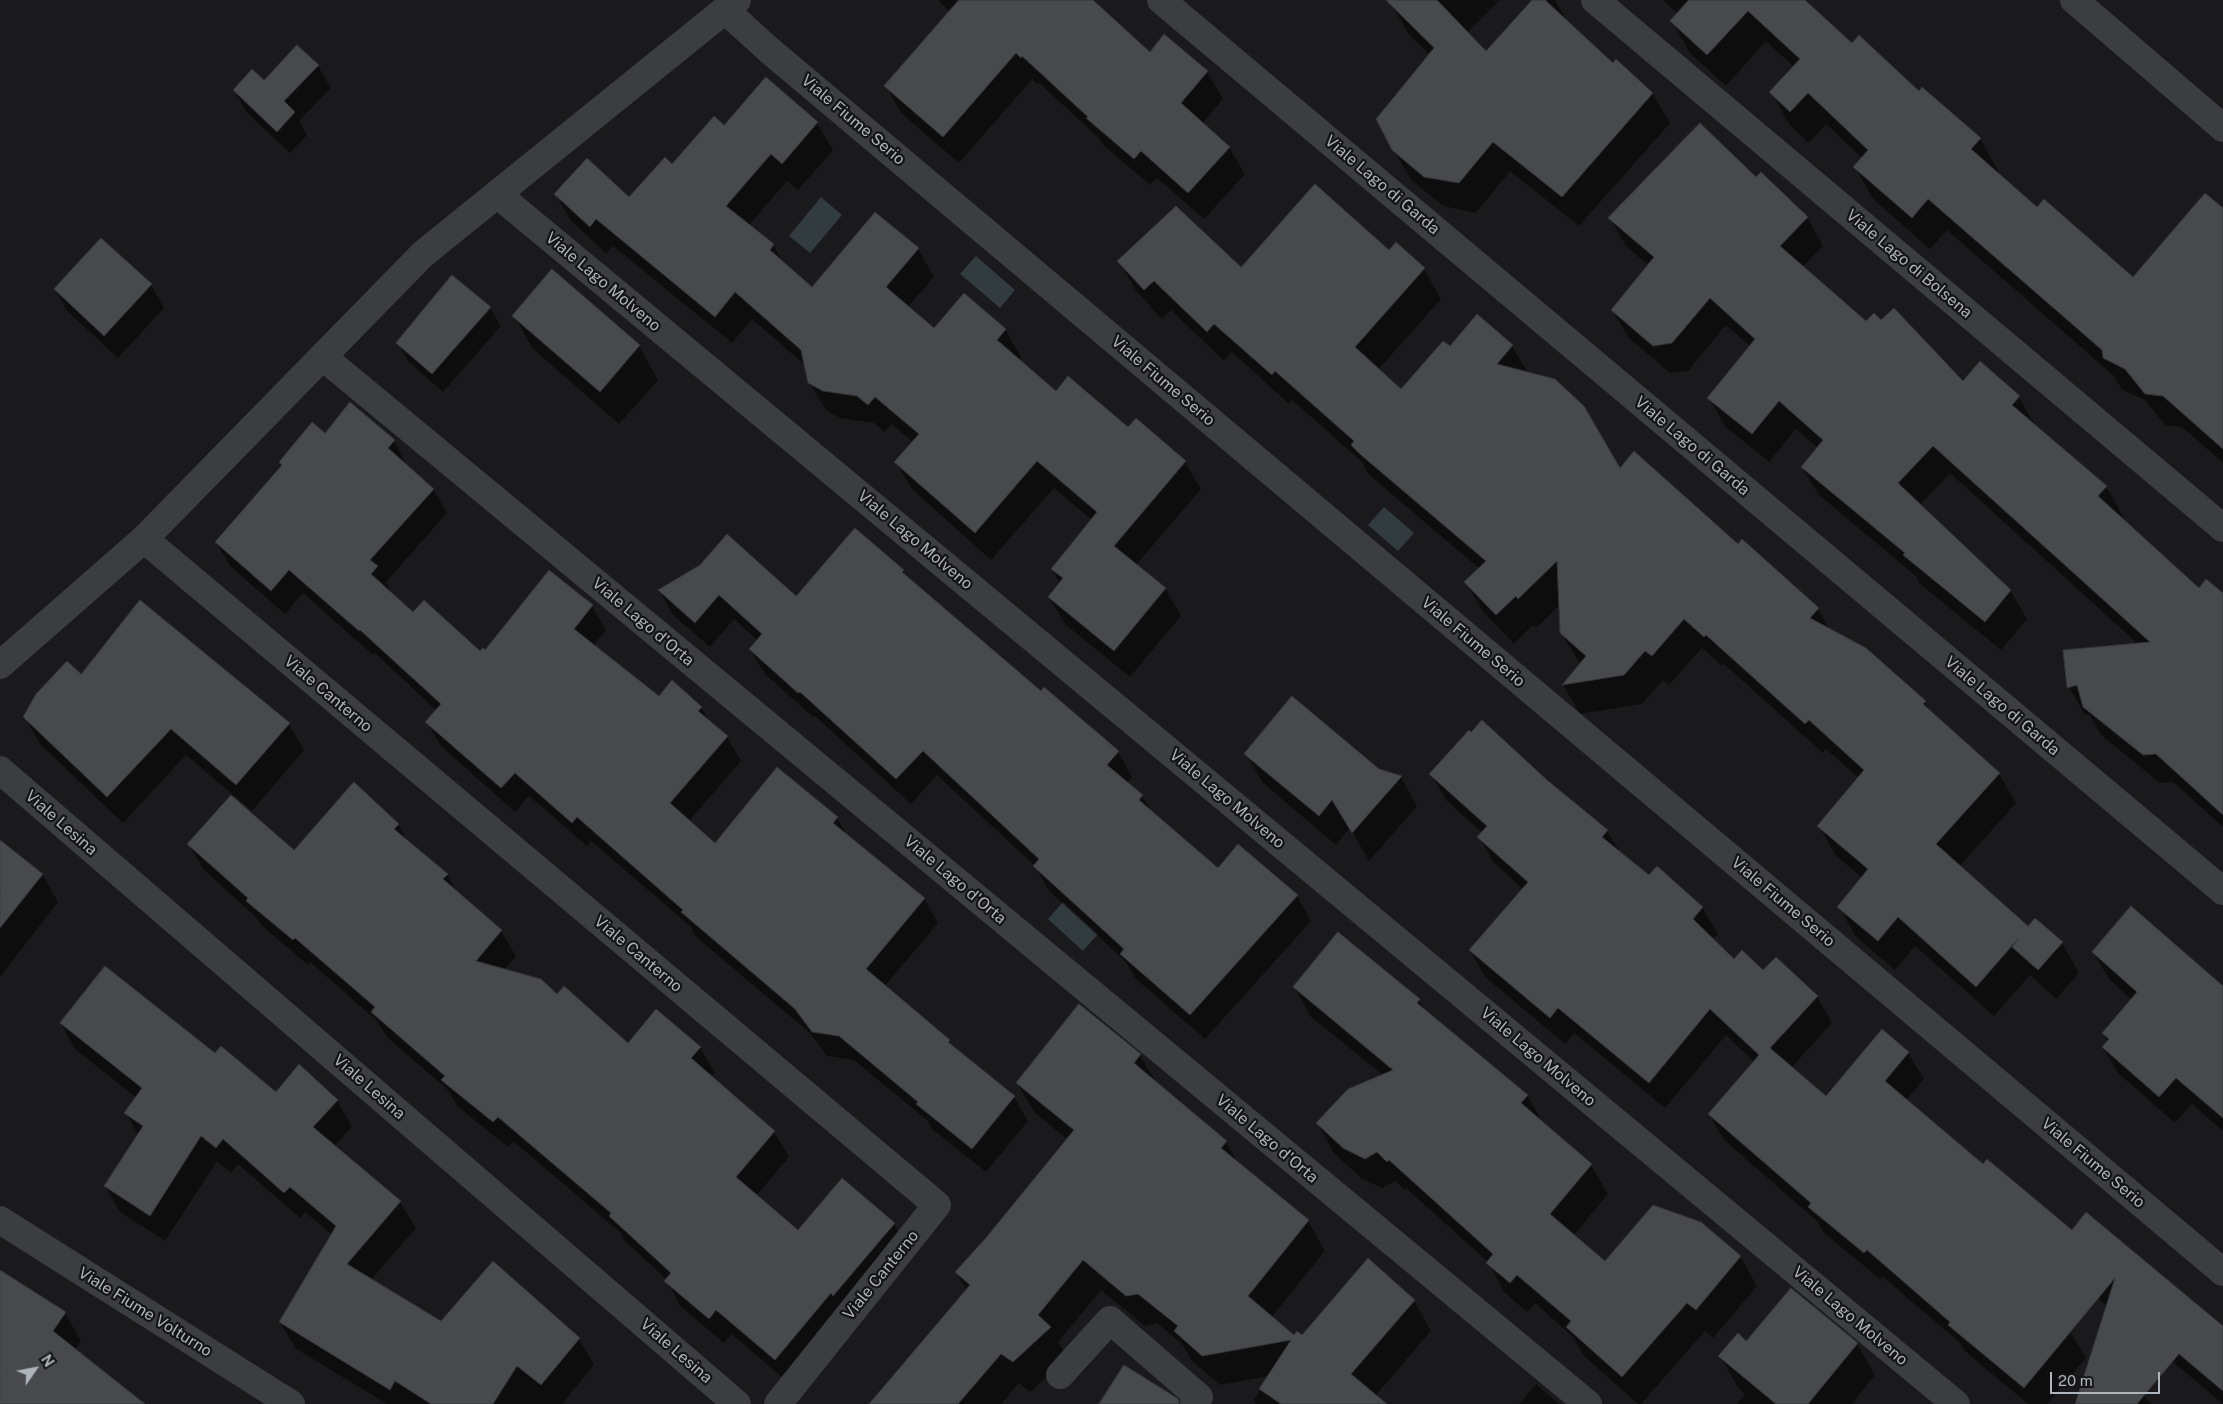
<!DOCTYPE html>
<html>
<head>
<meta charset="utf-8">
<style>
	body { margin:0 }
	#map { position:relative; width:2223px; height:1404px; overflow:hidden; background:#1a1a1c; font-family:"Public Sans",sans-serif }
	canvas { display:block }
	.north { position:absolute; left:10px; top:1344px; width:50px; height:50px; -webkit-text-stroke:4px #151517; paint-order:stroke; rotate:57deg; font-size:14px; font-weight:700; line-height:20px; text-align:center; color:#aeb4bb }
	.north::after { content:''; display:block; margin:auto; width:18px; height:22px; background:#aeb4bb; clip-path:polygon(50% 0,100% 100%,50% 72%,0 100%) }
	.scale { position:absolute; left:2050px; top:1372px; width:110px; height:22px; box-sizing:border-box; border:2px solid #aeb4bb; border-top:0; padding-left:6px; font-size:15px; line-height:18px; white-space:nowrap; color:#aeb4bb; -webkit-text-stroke:4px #151517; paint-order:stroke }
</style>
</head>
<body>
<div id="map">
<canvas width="2223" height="1404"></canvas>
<div class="north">N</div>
<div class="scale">20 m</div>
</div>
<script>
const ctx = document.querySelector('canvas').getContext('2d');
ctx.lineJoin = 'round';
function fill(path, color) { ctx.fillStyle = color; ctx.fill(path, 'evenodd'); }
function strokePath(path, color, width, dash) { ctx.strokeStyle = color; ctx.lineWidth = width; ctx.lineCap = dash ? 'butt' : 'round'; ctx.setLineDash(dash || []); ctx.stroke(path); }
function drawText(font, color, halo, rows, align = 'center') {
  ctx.font = font + ' "Public Sans",sans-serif'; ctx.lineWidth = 4.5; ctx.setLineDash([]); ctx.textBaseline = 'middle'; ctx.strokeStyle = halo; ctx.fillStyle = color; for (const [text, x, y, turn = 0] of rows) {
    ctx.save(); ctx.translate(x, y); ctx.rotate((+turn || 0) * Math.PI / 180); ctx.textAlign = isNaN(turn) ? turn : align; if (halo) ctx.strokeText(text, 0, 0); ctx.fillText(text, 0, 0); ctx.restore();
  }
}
const water = new Path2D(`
	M821,197L842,215L810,253L789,236Z
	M976,256L1015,290L1000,308L960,274Z
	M1384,507L1414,533L1398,551L1368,525Z
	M1063,902L1098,934L1083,951L1048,919Z`);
const shadow = new Path2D(`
	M938,0H1087L1150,53L1165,36L1207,72L1223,99L1202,124L1229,147L1245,174L1204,219L1157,178L1150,185L1103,145L1100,139L1039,83L1037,84L1032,79L959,163L901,113L886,86L950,12Z
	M1397,0H1500L1467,33L1486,52L1534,0H1555L1564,15V19L1613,65L1652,93L1670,123L1579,226L1510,171L1476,213L1443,206L1411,180L1394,150L1430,55L1409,35L1392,5Z
	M1663,0H1803L1852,45L1980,139L1998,170L1996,173L2037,209L2133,279L2223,210V463L2182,427L2165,425L2145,400L2122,390L2114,376L1947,230L1930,249L1873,199L1855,167L1862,158L1826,124L1809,143L1789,124L1771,92L1794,67L1766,41L1726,86L1690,53L1672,21L1678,14Z
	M318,66L331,88L299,121L307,135L290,153L247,113L234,90Z
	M817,123L833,150L798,190L787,181L749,225L773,245L784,264L813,288L918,249L934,277L908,307L934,330L1005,329L1021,357L1019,360L1056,392L1128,429L1185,462L1201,489L1136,565L1165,588L1181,616L1130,677L1065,624L1049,597L1060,583L1052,569L1092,520L1054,488L991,560L912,489L896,462L913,442L891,424L885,432L874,423L840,418L826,410L809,382L806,366L752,319L732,343L613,246L606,253L572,222L556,195L629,199L725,127Z
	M1756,179L1807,217L1823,246L1802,267L1866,323L1963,383L2019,397L2035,425L2106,486L2122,515L2120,518L2199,590L2223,595V827L2173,782L2160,783L2101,735L2089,714L2085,715L2069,687L2139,645L1950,473L1920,505L2010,590L2027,619L2001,650L1920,584L1916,576L1819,495L1802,467L1818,448L1796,429L1769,462L1725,426L1709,398L1751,347L1726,325L1688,371L1670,373L1629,338L1612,310L1649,266L1626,246L1610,218Z
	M101,240L151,285L164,308L118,358L68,312L55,290Z
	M1396,244L1424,269L1441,299L1378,370L1401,391L1450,348L1512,346L1528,373L1619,470L1738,546L1818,609L1830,630L1925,702L1931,714L1999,774L2016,803L1959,867L2028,928L2062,943L2079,973L2056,999L2030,975L1994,1016L1915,946L1895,970L1856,937L1839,907L1863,878L1836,856L1819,826L1859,778L1826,749L1823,753L1724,664L1722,666L1702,648L1669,685L1663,680L1642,704L1580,714L1563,685L1581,665L1561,633L1560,605L1536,628L1533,625L1514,644L1483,612L1466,582L1480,569L1369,475L1362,462L1292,400L1289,404L1232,352L1224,361L1171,310L1162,319L1136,291L1119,261L1241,269L1389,251Z
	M552,271L639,346L658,380L619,424L533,349L514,316Z
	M490,308L501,326L443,392L408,361L398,343Z
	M325,435L394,441L407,466L433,489L447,513L386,582L391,591L389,592L413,613L480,653L592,606L606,630L593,646L659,697L701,707L710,722L727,737L741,761L689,821L716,845L777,768L837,818L848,837L924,898L938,923L884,987L949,1041L952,1047L1014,1097L1028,1121L986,1172L932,1129L928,1121L854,1060L827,1056L810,1033L696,937L691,927L591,841L587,846L529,796L515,812L441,746L427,722L437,711L375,653L373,655L303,593L285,614L230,566L216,542Z
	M903,571L907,577L1041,693L1118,752L1132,777L1127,783L1142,796L1151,811L1218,869L1297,896L1311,921L1205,1039L1136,979L1125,961L1049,891L1035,866L937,775L911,804L815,716L813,717L765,674L750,649L758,641L734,619L710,647L673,615L659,590L796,598Z
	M81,676L289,724L304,750L252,811L186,755L123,823L40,744L25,717Z
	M1246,754L1378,770L1401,777L1417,806L1369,861L1350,828L1336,845L1263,783Z
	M1431,774L1546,780L1607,831L1620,852L1649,877L1702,907L1718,934L1712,940L1734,960L1763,972L1817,997L1832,1023L1791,1068L1826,1098L1908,1053L1924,1079L1906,1100L1983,1166L2072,1232L2223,1328V1404L2072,1277L2070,1331L2086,1358L2047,1404H2028L1965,1351L1960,1343L1882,1276L1880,1279L1824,1233L1817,1221L1724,1140L1709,1114L1754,1062L1726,1035L1665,1108L1574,1033L1565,1044L1485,977L1470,950L1523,889L1494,863L1479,837L1482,833L1446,800Z
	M398,824L409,844L447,875L457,893L501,931L516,956L504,970L558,995L628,1045L700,1047L715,1073L711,1077L774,1132L789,1157L756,1196L798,1232L842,1180L894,1224L908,1249L790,1384L731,1334L724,1343L680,1306L667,1280L625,1241L620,1232L513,1141L508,1147L457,1106L448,1090L387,1037L377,1021L310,962L308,965L262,926L256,917L204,870L189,845L294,852Z
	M0,842L42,874L58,902L0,977Z
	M1338,933L1419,1000L1425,1011L1527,1095L1544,1125L1591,1165L1608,1194L1573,1236L1605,1263L1740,1256L1757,1286L1713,1338L1705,1331L1641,1404H1638L1584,1356L1573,1337L1535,1303L1527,1312L1504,1292L1488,1262L1406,1188L1405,1190L1395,1181L1382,1188L1361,1178L1334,1153L1317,1123L1383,1075L1311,1017L1294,987Z
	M2093,952L2223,988V1131L2192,1104L2175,1123L2119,1074L2103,1048L2108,1042L2104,1033L2132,1000L2109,979Z
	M1079,1006L1140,1055L1157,1084L1226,1142L1239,1165L1308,1221L1325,1251L1271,1318L1294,1337L1414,1301L1431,1331L1375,1396L1385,1404H1256L1254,1400L1269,1376L1220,1385L1192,1361L1183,1345L1157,1323L1145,1326L1101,1290L1058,1342L1068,1358L1030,1392L1019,1383L1001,1404H877L967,1291L956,1272L986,1240L1068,1140L1035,1113L1017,1083Z
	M61,1024L215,1055L276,1094L337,1101L352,1127L334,1146L400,1202L416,1228L371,1280L441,1322L579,1339L594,1365L562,1404H387L295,1348L280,1322L332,1235L305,1212L300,1218L238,1164L231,1173L217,1161L165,1241L120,1212L105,1186L138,1135L126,1113L137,1098L76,1050Z
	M0,1272L65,1313L81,1341L75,1350L143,1404H0Z
	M1791,1289L1857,1344L1875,1375L1852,1404H1737L1745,1394L1738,1387L1720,1356L1746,1343Z
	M2093,1351L2152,1404H2075Z
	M1536,1384L1559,1404H1519Z`);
const building = new Path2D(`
	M959,0H1093L1150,52L1164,34L1208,71L1181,103L1230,147L1188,193L1141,151L1134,159L1086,118L1088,117L1022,56L1021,58L1016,53L943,137L884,86Z
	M1386,0H1437L1486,51L1532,0H1545L1613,63L1616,59L1653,93L1562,197L1493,142L1459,183L1424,177L1392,150L1376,119L1434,48Z
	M1689,0H1805L1852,43L1859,35L1919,91L1922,87L1981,138L1971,149L2037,207L2044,199L2133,277L2205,193L2223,208V449L2163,396L2145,394L2125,369L2103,358L2102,350L1928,199L1912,218L1853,167L1868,150L1808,93L1790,112L1769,92L1800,59L1748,11L1707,55L1670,21Z
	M297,45L319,65L284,101L295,112L277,132L233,90L252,69L264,80Z
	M766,77L818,122L782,164L771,154L726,206L774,244L770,250L812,287L875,212L919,248L886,287L934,328L964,293L1006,329L997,340L1056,391L1068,376L1128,427L1136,418L1186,461L1114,546L1166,588L1114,651L1048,597L1063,578L1051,569L1097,512L1037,461L975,533L894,462L919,434L875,397L868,405L857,396L823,391L808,383L801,350L735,292L715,317L596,219L590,227L554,194L587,158L629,197L665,157L672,164L714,116L724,125Z
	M1700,123L1756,177L1761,172L1808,217L1780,246L1866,321L1874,313L1881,320L1894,308L1963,381L1980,361L2020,396L2012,405L2107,486L2098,496L2199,588L2206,579L2223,593V815L2156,754L2143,755L2083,707L2077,685L2067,688L2063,650L2150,642L1933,446L1898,483L2011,590L1985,622L1903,555L1905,553L1801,467L1823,440L1779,401L1752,434L1707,398L1755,339L1710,298L1672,343L1653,346L1611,310L1654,257L1608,218Z
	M1315,184L1389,250L1396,242L1425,268L1355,347L1401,389L1443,341L1450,346L1477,314L1513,345L1497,364L1555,379L1584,406L1620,468L1634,451L1738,544L1742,539L1819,608L1810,618L1866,648L1926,701L1923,704L2000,773L1936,844L2028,926L2035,918L2063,942L2038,970L2012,947L2017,940L1976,987L1898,917L1878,941L1837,907L1868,869L1817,826L1864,770L1809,720L1805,724L1706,635L1704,637L1684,619L1652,656L1645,651L1624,675L1562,685L1586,656L1560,633L1557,561L1518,599L1516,596L1496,615L1464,582L1486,561L1361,455L1351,445L1354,441L1275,371L1272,375L1214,324L1207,332L1154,281L1144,290L1117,261L1176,206L1241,267Z
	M101,238L152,284L104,336L54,289Z
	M552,269L640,345L600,392L512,316Z
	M452,275L491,307L432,374L396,343Z
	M350,402L395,440L388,448L434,489L370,560L378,566L371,574L413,612L424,600L480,651L483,648L485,650L549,570L593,605L574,629L659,696L672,680L702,707L698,711L728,736L670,803L715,843L777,767L838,817L833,823L925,898L866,969L950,1040L948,1042L1015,1096L972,1149L916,1104L918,1102L839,1036L812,1032L795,1009L681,912L683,910L577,817L572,823L515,773L501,788L425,722L441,704L360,630L359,631L289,570L271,591L215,542L282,465L279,462L312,422L325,433Z
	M855,528L904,570L902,572L1041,691L1044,687L1119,751L1107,765L1143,795L1139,800L1218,868L1238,844L1298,895L1190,1015L1120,954L1124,949L1033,866L1039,859L923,751L896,779L800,692L798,693L749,649L762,634L719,595L695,623L658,590L700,565L727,534L796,596Z
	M140,600L290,723L236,785L171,729L107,797L23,717L36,694L67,661L81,674Z
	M1292,696L1379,769L1402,776L1352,833L1332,800L1319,816L1244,754Z
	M1482,720L1547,780L1608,830L1602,837L1649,875L1657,866L1703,907L1693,919L1734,959L1742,950L1763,970L1776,957L1818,996L1770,1048L1826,1096L1882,1029L1909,1052L1885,1081L1983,1164L1987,1159L2072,1230L2086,1212L2223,1326V1391L2179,1354L2137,1404H2075L2115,1278L2024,1388L1948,1325L1950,1322L1867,1250L1864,1253L1808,1207L1811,1203L1708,1114L1759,1055L1710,1009L1649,1083L1558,1008L1550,1018L1469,950L1528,882L1477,837L1487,826L1429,774L1469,730L1471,732Z
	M354,782L399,824L394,829L448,874L443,879L502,930L476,961L541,979L557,994L564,986L628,1043L656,1009L701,1047L691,1058L775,1131L736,1177L798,1230L842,1178L895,1223L833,1296L831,1293L775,1360L716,1310L709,1319L664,1281L671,1273L609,1216L611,1213L498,1117L493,1122L441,1080L445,1076L371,1012L375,1007L295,938L293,940L246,901L248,898L187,844L231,795L294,850Z
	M0,840L43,874L0,928Z
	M2131,906L2223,986V1118L2176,1078L2159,1097L2102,1047L2109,1039L2102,1033L2137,992L2092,952Z
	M1338,932L1420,999L1417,1003L1528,1095L1521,1103L1592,1164L1550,1214L1605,1261L1653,1205L1701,1222L1741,1256L1696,1310L1687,1303L1622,1377L1566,1327L1571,1321L1517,1275L1510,1283L1486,1263L1493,1254L1389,1160L1387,1162L1377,1152L1365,1159L1343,1148L1316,1123L1348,1089L1393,1070L1293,987Z
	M105,966L215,1053L221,1046L276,1092L299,1064L338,1100L313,1127L401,1201L347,1264L441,1321L493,1261L580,1338L541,1385L517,1366L493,1404H431L395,1381L390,1390L279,1322L336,1226L290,1187L284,1193L223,1139L216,1148L201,1136L150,1216L104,1186L143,1126L124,1113L142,1088L60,1023Z
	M1079,1004L1141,1054L1134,1063L1227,1141L1221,1148L1309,1220L1248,1296L1294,1335L1297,1331L1302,1335L1368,1258L1415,1300L1351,1374L1387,1404H1281L1259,1389L1291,1340L1202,1356L1174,1331L1178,1326L1138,1294L1126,1296L1083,1260L1038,1315L1051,1327L1013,1362L1001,1354L958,1404H869L970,1285L955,1272L985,1239L1074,1130L1016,1083Z
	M0,1270L66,1312L53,1331L145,1404H0Z
	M1791,1288L1858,1343L1808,1404H1776L1718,1356L1738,1333L1746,1341Z
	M1124,1365L1177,1398L1179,1400V1404H1099Z`);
const street = new Path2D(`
	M1161,0L2223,891
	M1595,0L2223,528
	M2074,0L2223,128
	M725,10L769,50L2223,1272
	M497,194L1956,1404
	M323,357L1588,1404
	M144,539L937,1205L778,1404
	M0,665L144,539L423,254L737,0
	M0,770L737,1404
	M0,1220L291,1404
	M1060,1375L1110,1320L1199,1397L1194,1404`);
const streetNames = [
	["Viale Fiume Serio",853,120,40],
	["Viale Lago di Garda",1382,185,40],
	["Viale Lago di Bolsena",1909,264,40],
	["Viale Lago Molveno",603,282,40],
	["Viale Fiume Serio",1163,381,40],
	["Viale Lago di Garda",1692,446,40],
	["Viale Lago Molveno",915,540,40],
	["Viale Lago d'Orta",643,622,40],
	["Viale Fiume Serio",1473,642,40],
	["Viale Canterno",328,694,40],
	["Viale Lago di Garda",2002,706,40],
	["Viale Lago Molveno",1227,799,40],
	["Viale Lesina",61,823,41],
	["Viale Lago d'Orta",955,880,40],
	["Viale Fiume Serio",1783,902,40],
	["Viale Canterno",638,954,40],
	["Viale Lago Molveno",1538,1057,40],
	["Viale Lesina",369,1087,41],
	["Viale Lago d'Orta",1267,1139,40],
	["Viale Fiume Serio",2093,1163,40],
	["Viale Canterno",881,1275,-51],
	["Viale Fiume Volturno",145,1312,32],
	["Viale Lago Molveno",1850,1316,40],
	["Viale Lesina",676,1351,41]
];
fill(water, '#313b40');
fill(shadow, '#0007');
fill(building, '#47494c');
strokePath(building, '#343538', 1);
strokePath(street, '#3b3d41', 28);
drawText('16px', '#aeb4bb', '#151517', streetNames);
</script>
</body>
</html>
